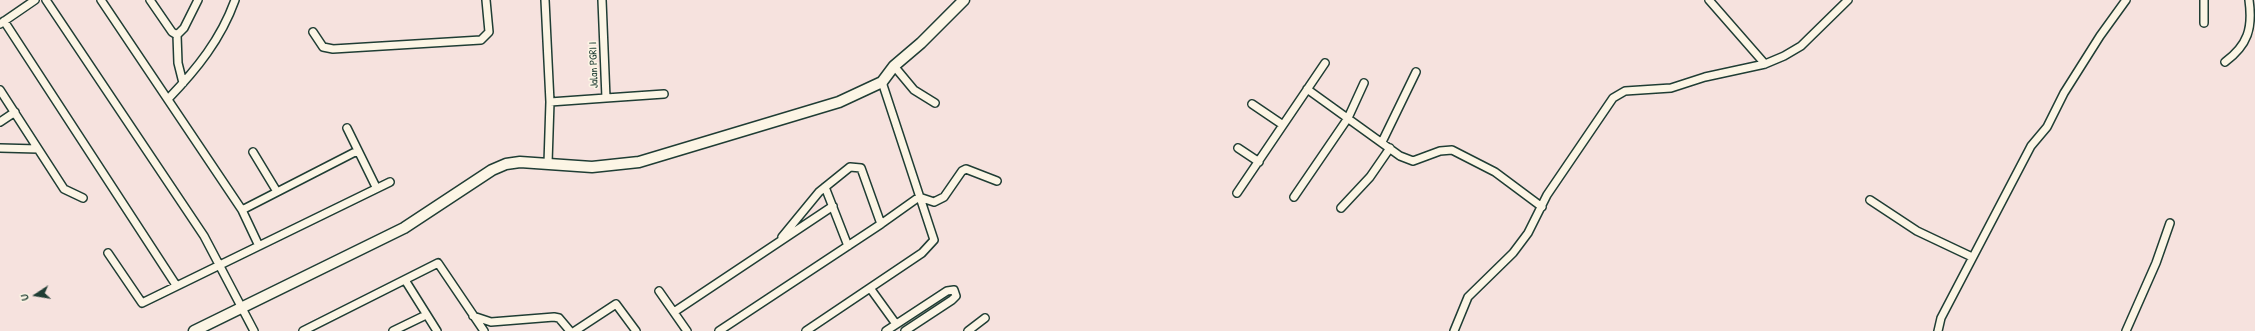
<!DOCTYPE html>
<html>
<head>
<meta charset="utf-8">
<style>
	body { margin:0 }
	#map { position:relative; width:2255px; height:331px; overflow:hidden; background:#f6e2de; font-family:"Patrick Hand",sans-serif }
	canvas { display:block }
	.north { position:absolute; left:16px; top:275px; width:40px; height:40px; -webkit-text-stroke:3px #fcf5e5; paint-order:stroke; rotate:258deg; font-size:11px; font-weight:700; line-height:16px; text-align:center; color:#1f3d34 }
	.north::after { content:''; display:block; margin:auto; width:14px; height:18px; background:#1f3d34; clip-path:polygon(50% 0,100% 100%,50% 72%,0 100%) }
</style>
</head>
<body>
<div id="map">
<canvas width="2255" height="331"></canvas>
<div class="north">U</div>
</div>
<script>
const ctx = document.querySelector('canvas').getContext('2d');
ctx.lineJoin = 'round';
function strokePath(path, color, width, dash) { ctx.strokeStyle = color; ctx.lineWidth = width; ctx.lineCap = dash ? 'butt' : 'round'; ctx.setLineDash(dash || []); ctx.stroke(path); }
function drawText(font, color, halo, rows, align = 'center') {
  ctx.font = font + ' "Patrick Hand",sans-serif'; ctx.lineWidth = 3.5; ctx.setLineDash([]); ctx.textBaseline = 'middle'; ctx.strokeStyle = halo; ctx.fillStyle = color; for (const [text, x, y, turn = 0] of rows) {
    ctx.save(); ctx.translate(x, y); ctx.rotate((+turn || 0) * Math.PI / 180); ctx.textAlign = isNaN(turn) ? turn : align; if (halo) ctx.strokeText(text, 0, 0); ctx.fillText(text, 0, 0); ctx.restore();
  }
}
const street = new Path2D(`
	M46,0L204,236L254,331
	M101,0L242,210L259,246
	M150,0L172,32L177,35L184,28L198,0
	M545,0L550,102L548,163
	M1709,0L1765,64
	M4,21L176,285
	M2204,23V0
	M0,24L35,0
	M313,32L323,47L333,49L481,40L489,32L486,0
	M177,35L178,63L183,83
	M2225,62C2248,45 2253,28 2249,0
	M894,66L914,90L935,103
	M1307,89L1400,156L1413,161L1440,151L1452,150L1495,172L1542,207
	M0,90L64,189L83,198
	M606,98L664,94
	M168,99C197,69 221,39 235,0
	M550,102L606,98L602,0
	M1252,104L1283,125
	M0,122L15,112
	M347,128L376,187
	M1382,142L1416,72
	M0,148L38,149
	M1238,148L1259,162
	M253,152L276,190
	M825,187L848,246
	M1237,193L1325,63
	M919,197L934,202L944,197L962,171L966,169L997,181
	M1294,197L1348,118L1364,83
	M1870,200L1917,231L1972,257
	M1341,208L1370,177L1390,148
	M242,210L357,151
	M782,237L819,192L850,167L861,168L881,224
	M108,253L142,303L390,182
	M405,280L437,331
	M870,288L896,324
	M659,291L687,331
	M674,312L833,206
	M473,316L491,322L554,317L559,318L570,331
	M303,331L438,263L484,331
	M393,331L426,315
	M575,331L616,304L636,331
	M719,331L881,224L919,197
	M806,331L922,253L934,240L882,82
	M886,331L947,291L954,290L956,296L952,300L905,331
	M968,331L985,318
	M1454,331L1468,297L1513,253L1528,233L1547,195L1613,98L1625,91L1671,88L1705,77L1765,64L1784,56L1801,46L1848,0
	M1938,331L1941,318L2031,146L2047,127L2064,93L2100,36L2126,0
	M2126,331L2156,263L2170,223`);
const secondary = new Path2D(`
	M194,331L404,228L492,170L506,164L520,162L592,167L639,162L839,102L882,82L894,66L921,43L964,0`);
const streetNames = [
	["Jalan PGRI I",594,65,-92]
];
strokePath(street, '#1f3d34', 10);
strokePath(secondary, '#1f3d34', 13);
strokePath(street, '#fcf5e5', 7);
strokePath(secondary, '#fcf5e5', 10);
drawText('11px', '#1f3d34', '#fcf5e5', streetNames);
</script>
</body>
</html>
